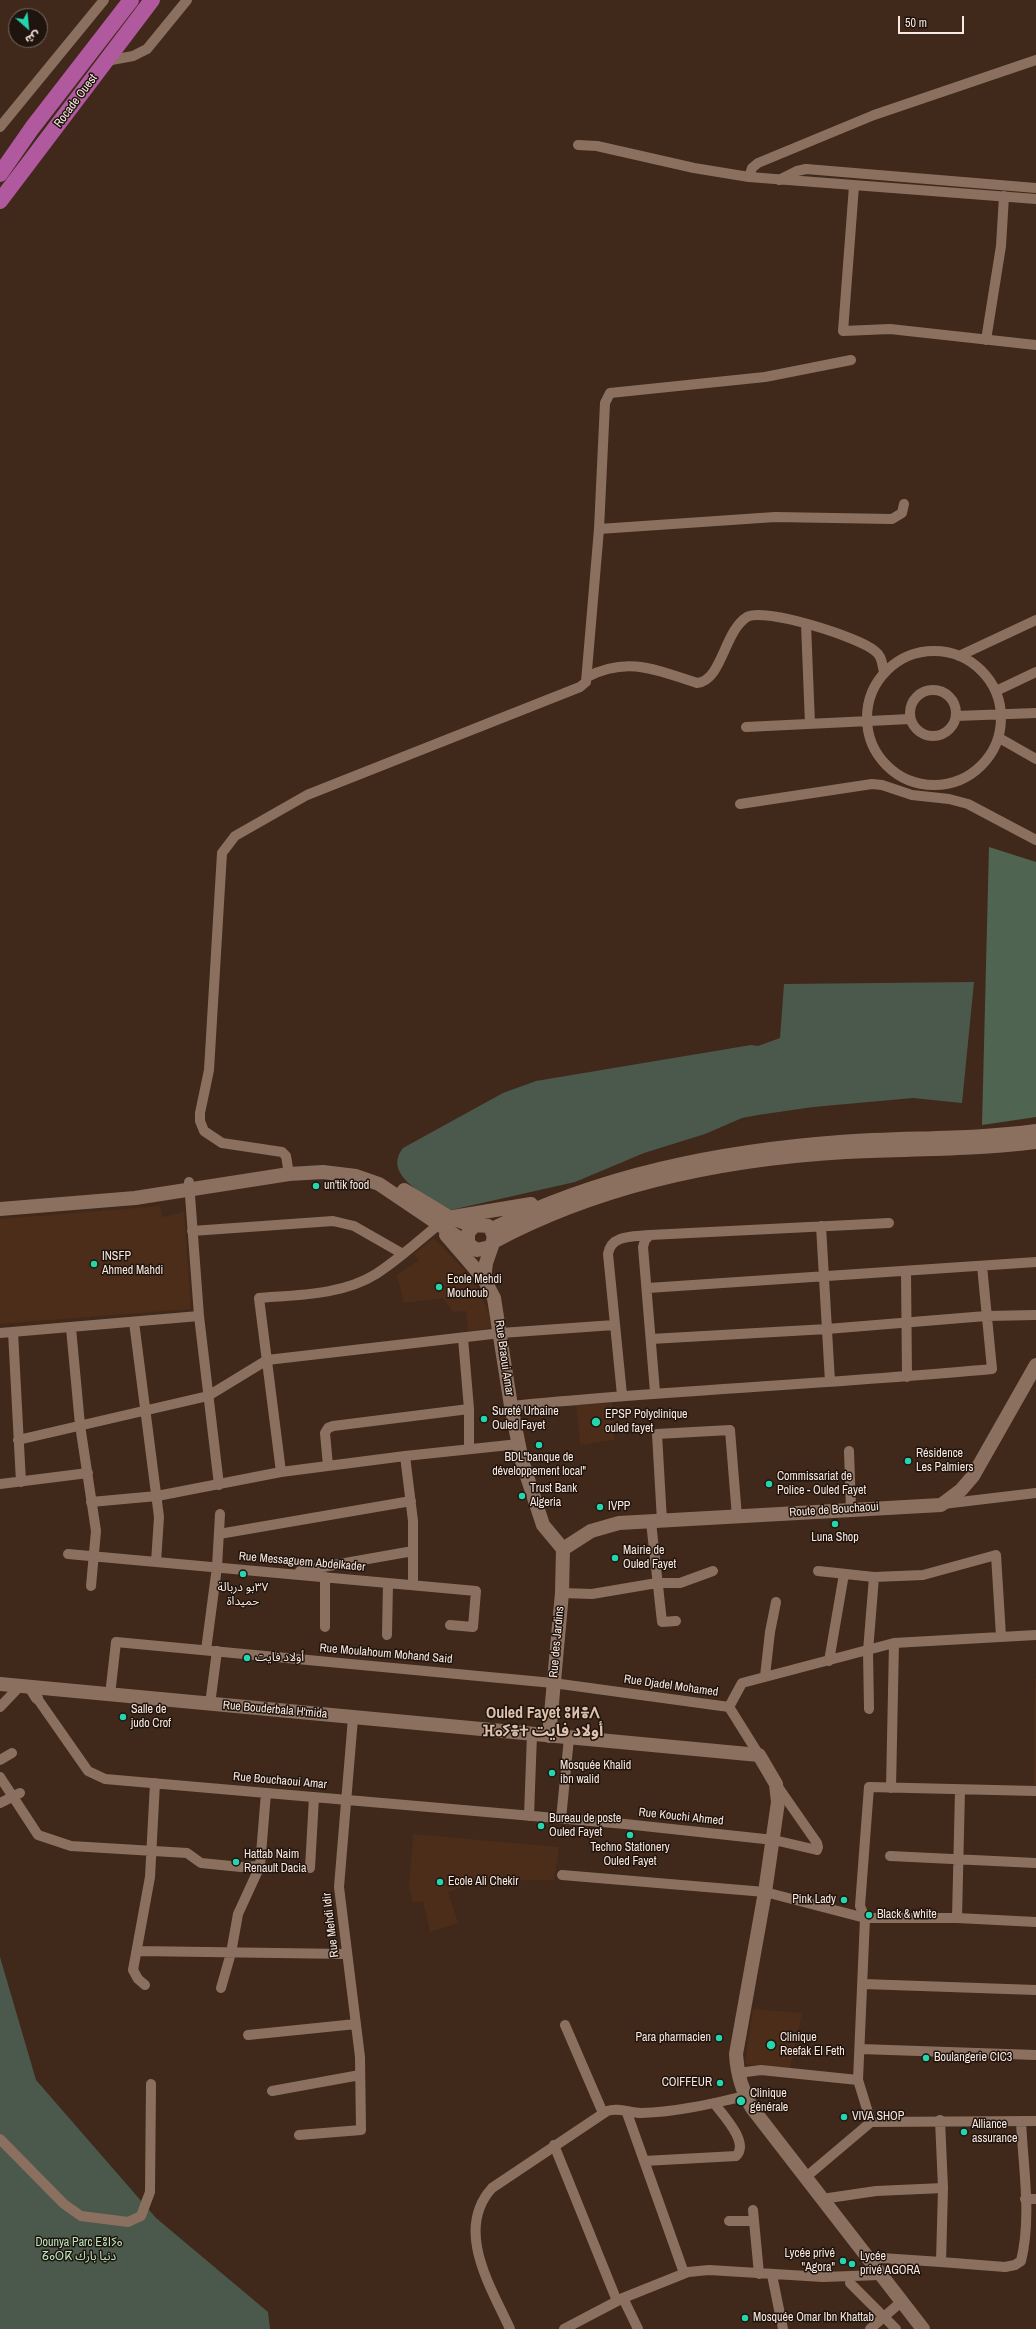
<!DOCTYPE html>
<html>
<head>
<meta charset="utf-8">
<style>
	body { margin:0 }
	#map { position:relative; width:1036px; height:2329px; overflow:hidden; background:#40291a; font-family:"Archivo Narrow","Noto Sans Arabic",sans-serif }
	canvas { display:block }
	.north { position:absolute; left:8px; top:8px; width:40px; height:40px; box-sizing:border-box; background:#1f140e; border:1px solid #766962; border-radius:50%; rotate:153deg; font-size:11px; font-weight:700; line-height:16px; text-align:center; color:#f8e8df }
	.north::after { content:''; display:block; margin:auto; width:14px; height:18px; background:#24d5ae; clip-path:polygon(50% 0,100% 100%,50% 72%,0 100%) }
	.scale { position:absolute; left:898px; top:16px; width:66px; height:18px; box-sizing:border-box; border:2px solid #f8e8df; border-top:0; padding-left:5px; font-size:12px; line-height:14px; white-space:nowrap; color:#f8e8df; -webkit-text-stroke:3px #1f140e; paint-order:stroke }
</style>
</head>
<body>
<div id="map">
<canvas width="1036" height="2329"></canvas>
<div class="north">ش</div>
<div class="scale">50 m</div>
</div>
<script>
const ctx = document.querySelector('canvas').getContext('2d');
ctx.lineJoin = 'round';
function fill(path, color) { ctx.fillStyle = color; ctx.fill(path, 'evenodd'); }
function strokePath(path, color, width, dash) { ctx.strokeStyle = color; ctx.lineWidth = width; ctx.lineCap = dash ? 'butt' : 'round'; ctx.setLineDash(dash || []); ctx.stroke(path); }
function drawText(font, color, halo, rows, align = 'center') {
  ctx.font = font + ' "Archivo Narrow","Noto Sans Arabic","Noto Sans Tifinagh",sans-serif'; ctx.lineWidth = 3; ctx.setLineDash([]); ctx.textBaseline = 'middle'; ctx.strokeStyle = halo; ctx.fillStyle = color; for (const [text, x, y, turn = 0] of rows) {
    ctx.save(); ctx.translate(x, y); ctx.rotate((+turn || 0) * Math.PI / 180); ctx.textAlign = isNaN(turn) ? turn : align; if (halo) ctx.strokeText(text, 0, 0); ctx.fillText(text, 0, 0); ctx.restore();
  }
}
const built = new Path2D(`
	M160,1206L162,1217L184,1212L191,1309L0,1324V1219Z
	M434,1238L474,1280L489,1314L491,1328L468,1331L466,1311L453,1312L443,1298L404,1303L397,1275L419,1260L414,1254Z
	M612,1403L614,1440L580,1445L576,1405Z
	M1035,1679H1036V1785H1034Z
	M413,1834L559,1847L554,1880L470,1881V1884L448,1892L458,1923L430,1932L423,1901L413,1903L409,1889Z
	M753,2009L802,2013L790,2069L745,2064Z`);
const green = new Path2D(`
	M974,982L962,1103L913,1098L813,1107L758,1115L742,1118L705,1134L644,1153L575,1182L451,1210C433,1199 380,1177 403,1148L503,1093L536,1081L751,1045L758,1046L780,1038L784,984Z
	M0,1957L36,2080L156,2218L268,2312L270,2329H0Z`);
const forest = new Path2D(`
	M989,847L1036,862V1117L982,1125Z`);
const minor = new Path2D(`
	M106,61L133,56L147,49L187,0
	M0,127L104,0
	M578,145L597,146L694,168L749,177L1036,199
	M749,177L752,168L758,163L874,115L1036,60
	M779,180L797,171L806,169L1036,188
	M854,186L843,331L890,329L1036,345
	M986,340L1001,246L1004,196
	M599,529L775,517L892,519L902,513L904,504
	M806,624L810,724
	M867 718a67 67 0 1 1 134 0a67 67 0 1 1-134 0Z
	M959,656L1036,620
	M587,677C628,656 656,670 697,683C722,681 724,631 747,617C764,607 859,637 875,651C882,656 882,664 884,672
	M910 713a23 23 0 1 1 46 0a23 23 0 1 1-46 0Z
	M996,691L1036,672
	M956,716L1036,713
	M746,727L910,719
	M1001,739L1036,759
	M740,804L872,784L882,785L912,795L949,799L968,804L1036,840
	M289,1174L286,1156L282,1152L222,1143L204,1131L200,1121V1113L209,1070L222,853L235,836L307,795L580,687L586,682L599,529L605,403L610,393L765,377L851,360
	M189,1182L199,1316L219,1485
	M821,1226L830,1382
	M192,1231L333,1221L354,1226L403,1254
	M906,1271L907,1377
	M648,1288L1036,1262
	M134,1322L159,1517L156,1562
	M71,1328L80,1425L96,1531L91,1586
	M13,1332L21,1482
	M0,1333L199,1316
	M463,1338L469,1409V1449
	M651,1339L827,1329L986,1316L1036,1315
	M655,1392L643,1247L645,1240L650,1235L889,1223
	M622,1395L608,1254C611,1234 634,1237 650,1235
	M511,1406C671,1390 832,1384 992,1369L982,1266
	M18,1440L208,1396L267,1360L501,1333L614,1325
	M849,1451L851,1509
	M405,1456L413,1521V1585
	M328,1466L325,1433L328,1428L333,1426L469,1409
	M281,1472L259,1298C297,1295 343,1295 376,1274C398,1260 417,1242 437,1226
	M0,1484L88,1473
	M91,1502L157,1496L281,1472L405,1456L519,1444
	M943,1504L1036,1493
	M662,1521L657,1434L730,1430L737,1517
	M651,1522L662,1622L676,1621
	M219,1534L411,1501
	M68,1554L476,1591L473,1627L450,1625
	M300,1571L413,1551
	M818,1571L874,1577L923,1575L996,1555L1001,1636
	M325,1577V1627
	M562,1593L592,1594L657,1583H680L713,1571
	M387,1635L388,1583
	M206,1650L217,1567L220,1514
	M829,1661L844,1574
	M765,1676L770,1632L776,1602
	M110,1695L116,1642L553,1683L729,1707L759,1755
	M37,1698L88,1771L105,1779L625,1824L774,1840L817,1850L818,1847L817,1843L776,1784
	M210,1704L217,1651
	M0,1707L20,1686
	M729,1707L742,1683L894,1643L1036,1635
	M869,1709L868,1651L874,1577
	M0,1760L12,1753
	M0,1777L38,1835L71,1846L187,1853L201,1863L241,1867L260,1866
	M891,1788L894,1643
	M1036,1791L869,1787L860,1906L865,1918L858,2080L871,2122L1036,2121
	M0,1803L20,1793
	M529,1816L532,1734
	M561,1819L569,1738
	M890,1856L1036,1863
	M310,1868L314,1797
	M562,1875L765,1892L865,1918H957L1036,1922
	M957,1918L960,1790
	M137,1951L347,1954
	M863,1984L1036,1990
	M145,1985L138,1979L133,1970L150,1877L155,1783
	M221,1988L231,1953L238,1914L260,1866L266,1793
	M565,2025L603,2113
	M248,2035L356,2024
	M860,2049L1036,2055
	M738,2073L761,2070L858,2080
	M272,2091L360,2075
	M627,2113L684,2273
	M299,2135L361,2130L360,2057L339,1887L353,1718
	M0,2139L64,2204L81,2216L128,2222L141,2216L150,2192L151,2084
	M554,2145L617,2301
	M644,2161L736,2156C750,2143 723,2115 714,2103
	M806,2177L871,2122
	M822,2199L876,2191L943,2188
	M1025,2199H1036
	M753,2210L759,2274
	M729,2221H753
	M866,2257L941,2262L943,2188L940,2120
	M941,2262L1005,2267L1015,2265L1021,2261C1032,2217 1023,2166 1021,2121
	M772,2275L783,2329
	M850,2283L896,2329
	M623,2298L638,2329
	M510,2329C491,2287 454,2230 492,2188L607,2111C619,2107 629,2113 641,2113C676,2112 711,2104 745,2096
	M564,2329L623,2298L688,2272L709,2270L823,2277L880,2275
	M870,2329L901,2302`);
const tertiary = new Path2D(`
	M30,1687L37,1698`);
const secondary = new Path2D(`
	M404,1190L449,1217L473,1226
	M0,1209L135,1198L289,1174L323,1172L356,1176L379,1184L477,1250L490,1247C495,1240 495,1233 488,1226L475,1225L468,1233V1243
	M453,1217L531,1204
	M492,1229C601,1175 719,1151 840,1142C906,1137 971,1140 1036,1131
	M446,1235L484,1279L494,1298L511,1406L522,1461L543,1525L563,1549
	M493,1242C601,1184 724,1159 846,1152C909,1149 973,1150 1036,1142
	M482,1273L484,1279L486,1263L493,1243
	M563,1549L591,1531L619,1523L941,1505L961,1490L973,1476L1036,1365
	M0,1684L759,1755L776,1784L778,1802L765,1892L736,2054C737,2074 742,2091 752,2108L923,2329
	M549,1736L562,1593L563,1549`);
const trunk = new Path2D(`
	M0,174L32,128L131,0
	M0,201L152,0`);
const markers = [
	[316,1186,4,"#24d5ae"],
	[94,1264,4,"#24d5ae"],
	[439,1287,4,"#24d5ae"],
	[484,1419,4,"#24d5ae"],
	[596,1422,5,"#24d5ae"],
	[539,1445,4,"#24d5ae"],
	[908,1461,4,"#24d5ae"],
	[769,1484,4,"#24d5ae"],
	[522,1496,4,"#24d5ae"],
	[600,1507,4,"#24d5ae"],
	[835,1524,4,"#24d5ae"],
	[615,1558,4,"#24d5ae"],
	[243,1574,4,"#24d5ae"],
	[247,1658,4,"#24d5ae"],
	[123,1717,4,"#24d5ae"],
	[552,1773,4,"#24d5ae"],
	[541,1826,4,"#24d5ae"],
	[630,1835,4,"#24d5ae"],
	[236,1862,4,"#24d5ae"],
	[440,1882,4,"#24d5ae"],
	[844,1900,4,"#24d5ae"],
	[869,1915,4,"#24d5ae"],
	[719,2038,4,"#24d5ae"],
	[771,2045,5,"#24d5ae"],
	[926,2058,4,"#24d5ae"],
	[720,2083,4,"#24d5ae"],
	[741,2101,5,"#24d5ae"],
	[844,2117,4,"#24d5ae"],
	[964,2132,4,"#24d5ae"],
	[843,2261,4,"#24d5ae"],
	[852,2264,4,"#24d5ae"],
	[745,2318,4,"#24d5ae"]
];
const streetNames = [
	["Rocade Ouest",76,101,-53],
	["Rue Braoui Amar",504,1358,82],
	["Route de Bouchaoui",834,1510,-4],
	["Rue Messaguem Abdelkader",302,1562,5],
	["Rue des Jardins",557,1642,-85],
	["Rue Moulahoum Mohand Said",386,1654,5],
	["Rue Djadel Mohamed",671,1686,8],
	["Rue Bouderbala H'mida",275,1710,5],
	["Rue Bouchaoui Amar",280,1781,5],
	["Rue Kouchi Ahmed",681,1817,6],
	["Rue Mehdi Idir",331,1925,-97]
];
const poiNames = [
	["un'tik food",324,1186],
	["INSFP",102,1257],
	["Ahmed Mahdi",102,1271],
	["Ecole Mehdi",447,1280],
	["Mouhoub",447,1294],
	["Sureté Urbaine",492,1412],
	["Ouled Fayet",492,1426],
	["EPSP Polyclinique",605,1415],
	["ouled fayet",605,1429],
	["Résidence",916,1454],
	["Les Palmiers",916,1468],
	["BDL\"banque de",539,1458,"center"],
	["développement local\"",539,1472,"center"],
	["Commissariat de",777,1477],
	["Police - Ouled Fayet",777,1491],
	["Trust Bank",530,1489],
	["Algeria",530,1503],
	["IVPP",608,1507],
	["Luna Shop",835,1538,"center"],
	["Mairie de",623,1551],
	["Ouled Fayet",623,1565],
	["٣٧بو دربالة",243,1588,"center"],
	["حميداة",243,1602,"center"],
	["أولاد فايت",255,1658],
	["Salle de",131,1710],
	["judo Crof",131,1724],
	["Mosquée Khalid",560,1766],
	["ibn walid",560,1780],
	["Bureau de poste",549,1819],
	["Ouled Fayet",549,1833],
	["Techno Stationery",630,1848,"center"],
	["Ouled Fayet",630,1862,"center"],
	["Hattab Naim",244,1855],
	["Renault Dacia",244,1869],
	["Ecole Ali Chekir",448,1882],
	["Pink Lady",836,1900,"right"],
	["Black & white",877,1915],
	["Para pharmacien",711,2038,"right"],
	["Clinique",780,2038],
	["Reefak El Feth",780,2052],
	["Boulangerie CIC3",934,2058],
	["COIFFEUR",712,2083,"right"],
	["Clinique",750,2094],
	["générale",750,2108],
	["VIVA SHOP",852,2117],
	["Alliance",972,2125],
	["assurance",972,2139],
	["Lycée privé",835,2254,"right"],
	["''Agora\"",835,2268,"right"],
	["Lycée",860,2257],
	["privé AGORA",860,2271],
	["Mosquée Omar Ibn Khattab",753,2318]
];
const parkNames = [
	["Dounya Parc ⴹⵓⵏⵢⴰ",79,2243],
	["ⵒⴰⵔⴽ دنيا بارك",79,2257]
];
const districtNames = [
	["Ouled Fayet ⵓⵍⴻⴷ",543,1714],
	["ⴼⴰⵢⴻⵜ أولاد فايت",543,1732]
];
fill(built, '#4b2d1a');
fill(green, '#4a594c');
fill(forest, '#4f6551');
strokePath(minor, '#8c705f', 10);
strokePath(tertiary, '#8c705f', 12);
strokePath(secondary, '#8c705f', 14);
strokePath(trunk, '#b1599e', 16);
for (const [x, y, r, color] of markers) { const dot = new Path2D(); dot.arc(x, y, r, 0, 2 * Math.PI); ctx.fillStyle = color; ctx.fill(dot); strokePath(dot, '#1f140e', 1.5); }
drawText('12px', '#f8e8df', '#1f140e', streetNames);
drawText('12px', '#f8e8df', '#1f140e', poiNames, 'left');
drawText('12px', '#bae7c0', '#1f140e', parkNames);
drawText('bold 16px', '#dec0ad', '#1f140e', districtNames);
</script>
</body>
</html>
